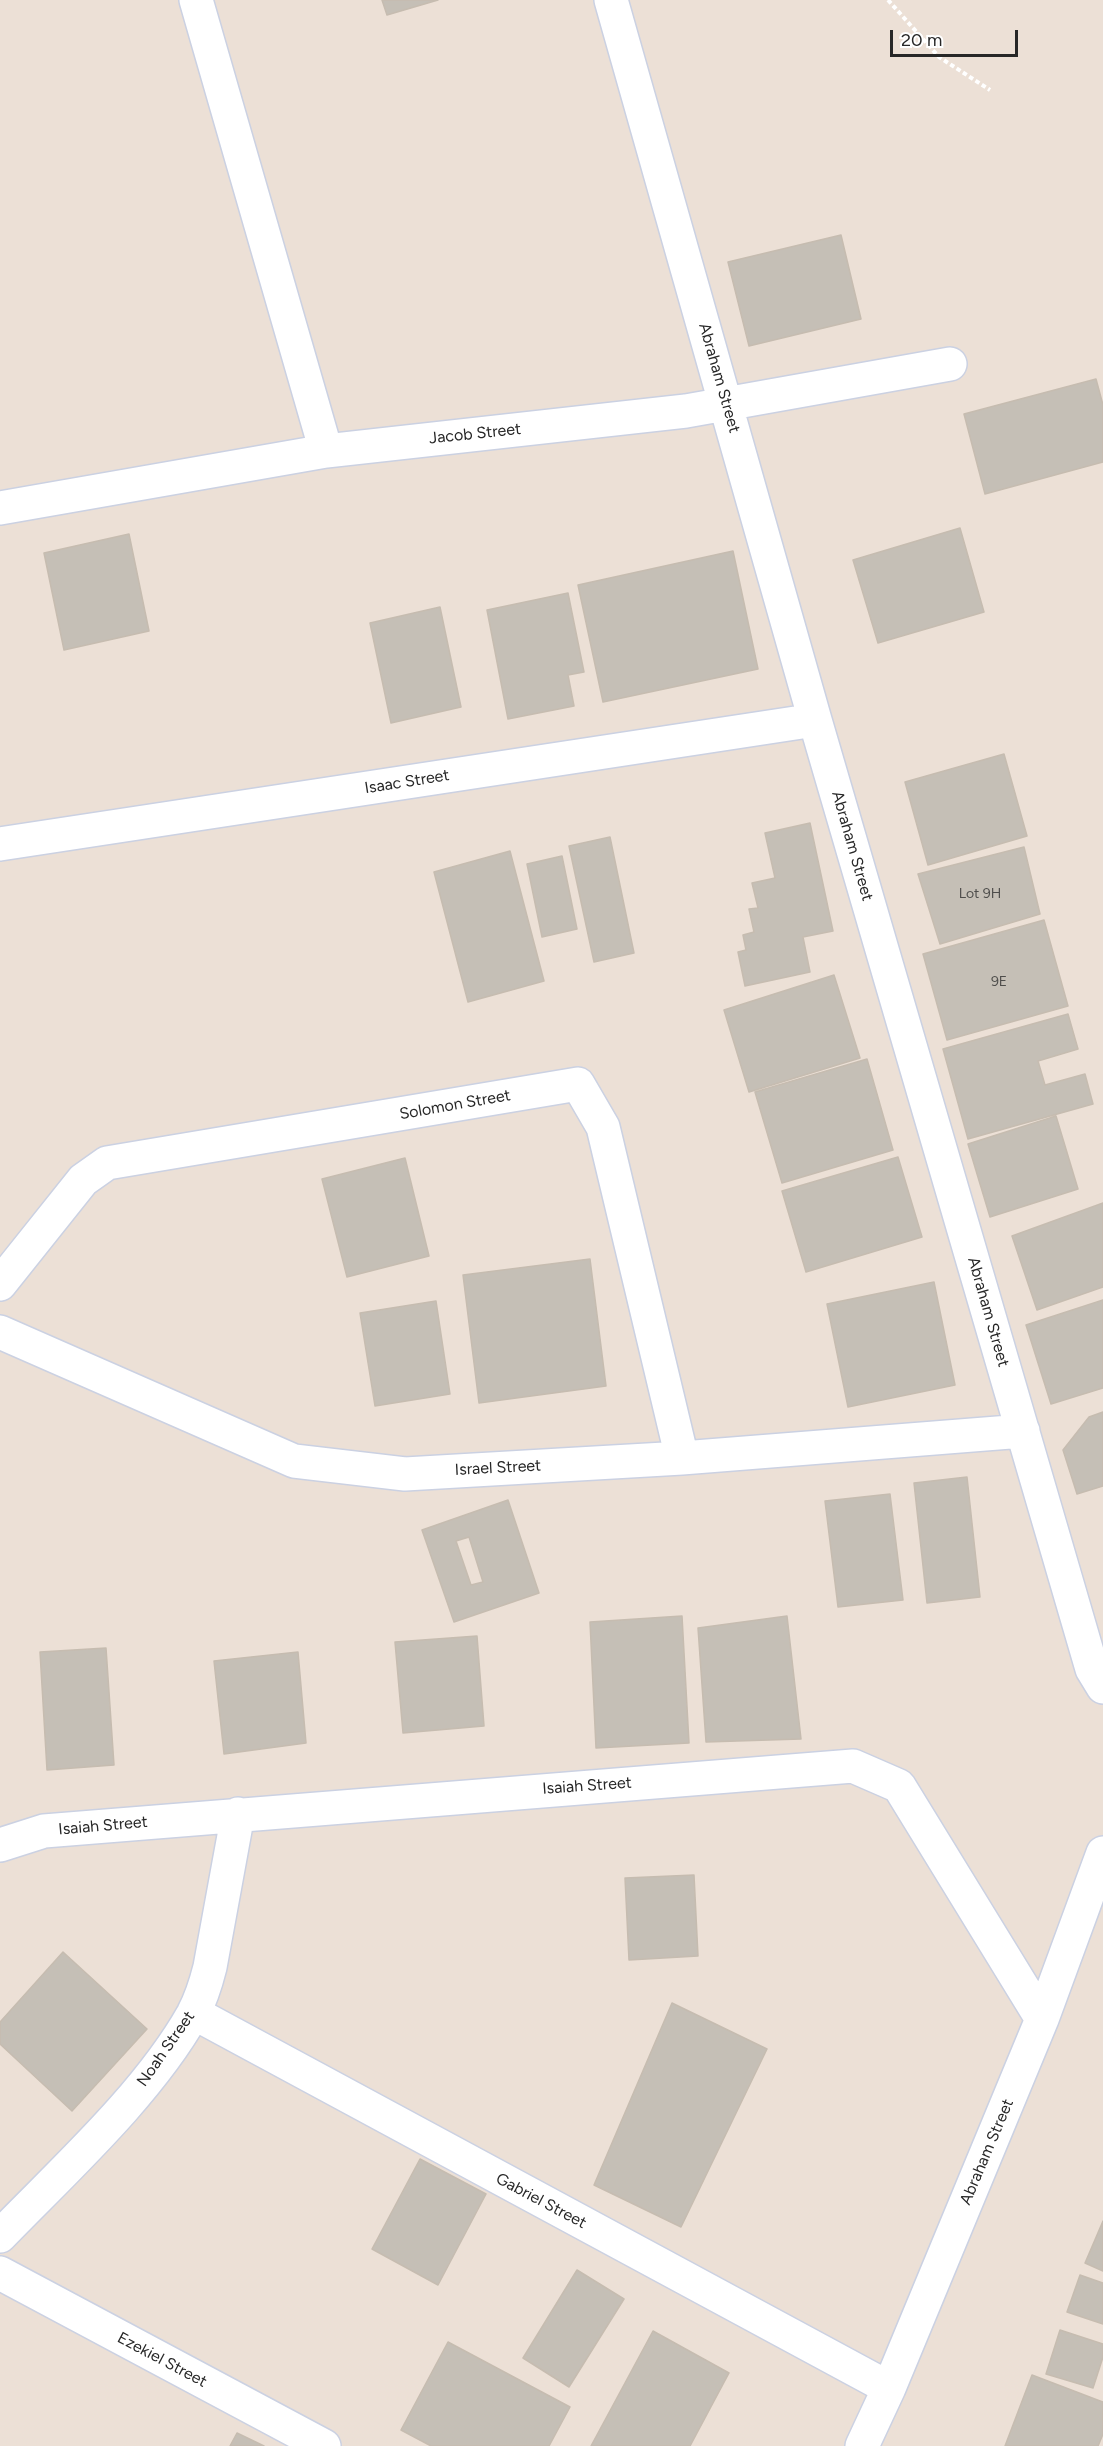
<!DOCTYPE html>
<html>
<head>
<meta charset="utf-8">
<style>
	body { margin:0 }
	#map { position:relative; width:1103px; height:2446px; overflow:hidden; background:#ece0d6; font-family:Figtree,sans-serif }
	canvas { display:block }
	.scale { position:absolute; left:890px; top:30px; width:128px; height:27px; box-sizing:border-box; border:3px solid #272727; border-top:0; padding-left:8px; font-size:18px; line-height:21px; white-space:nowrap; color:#272727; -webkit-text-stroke:4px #fff; paint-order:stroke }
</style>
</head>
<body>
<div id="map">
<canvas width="1103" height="2446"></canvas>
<div class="scale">20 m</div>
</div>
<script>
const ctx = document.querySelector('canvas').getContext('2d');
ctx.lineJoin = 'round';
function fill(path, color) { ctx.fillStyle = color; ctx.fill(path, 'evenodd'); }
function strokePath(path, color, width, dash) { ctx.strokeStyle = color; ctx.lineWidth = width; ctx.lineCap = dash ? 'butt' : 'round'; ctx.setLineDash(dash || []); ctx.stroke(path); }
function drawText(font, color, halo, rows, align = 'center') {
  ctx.font = font + ' Figtree,sans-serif'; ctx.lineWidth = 5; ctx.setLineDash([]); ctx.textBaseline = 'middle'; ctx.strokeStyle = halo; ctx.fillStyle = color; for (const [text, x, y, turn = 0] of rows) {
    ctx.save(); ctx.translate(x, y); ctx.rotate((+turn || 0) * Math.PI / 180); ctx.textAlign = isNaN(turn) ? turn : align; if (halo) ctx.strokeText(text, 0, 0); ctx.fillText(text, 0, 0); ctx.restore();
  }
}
const building = new Path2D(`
	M382,0H438L387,15Z
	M841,235L861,319L749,346L728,262Z
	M1096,379L1103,405V462L985,494L964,414Z
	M960,528L984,612L878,643L853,560Z
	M129,534L149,631L64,650L44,553Z
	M733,551L758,669L603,702L578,585Z
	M568,593L584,672L568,675L574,706L508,719L487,610Z
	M440,607L461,707L391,723L370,623Z
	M1004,754L1027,836L928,865L905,782Z
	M810,823L833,931L803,937L810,972L745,986L738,952L746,950L743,935L754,932L749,909L758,908L752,883L775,878L765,833Z
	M610,837L634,953L594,962L569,846Z
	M1024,847L1040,914L940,944L918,874Z
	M510,851L544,981L468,1002L434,872Z
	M562,856L577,929L542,937L527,864Z
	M1044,920L1068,1006L947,1040L923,954Z
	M834,975L860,1058L749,1092L724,1010Z
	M1068,1014L1078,1049L1038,1061L1045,1085L1085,1074L1093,1104L968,1139L943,1049Z
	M867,1059L893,1150L782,1183L755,1092Z
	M1056,1116L1078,1189L990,1217L968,1144Z
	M898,1157L922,1237L806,1272L782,1191Z
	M405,1158L429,1256L347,1277L322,1179Z
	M1103,1203V1287L1037,1310L1012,1236Z
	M590,1259L606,1386L479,1403L463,1275Z
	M934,1282L955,1385L848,1407L827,1304Z
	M1103,1300V1388L1051,1404L1026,1325Z
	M436,1301L450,1394L375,1406L360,1313Z
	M1103,1412V1486L1077,1494L1063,1450L1089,1417Z
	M967,1477L980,1597L927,1603L914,1483Z
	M890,1494L903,1600L838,1607L825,1501Z
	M508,1500L539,1593L454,1622L422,1530ZM469,1537L483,1582L471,1585L456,1541Z
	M682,1616L689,1743L596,1748L590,1622Z
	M787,1616L801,1739L706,1742L698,1628Z
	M477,1636L484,1726L403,1733L395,1642Z
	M106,1648L114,1765L47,1770L40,1652Z
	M298,1652L306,1743L224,1754L214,1661Z
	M694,1875L698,1956L629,1960L625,1878Z
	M63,1952L147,2029L72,2111L0,2044V2022Z
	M672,2003L767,2049L681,2227L594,2185Z
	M420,2159L486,2194L438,2285L372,2249Z
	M1103,2221V2271L1085,2263Z
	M577,2270L624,2299L569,2387L523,2358Z
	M1080,2275L1103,2283V2324L1067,2312Z
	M1060,2330L1103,2344V2357L1093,2388L1046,2374Z
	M653,2331L729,2373L690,2446H591Z
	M448,2342L570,2407L549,2446H431L401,2430Z
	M1032,2375L1103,2402V2434L1098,2446H1005Z
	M237,2433L264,2446H230Z`);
const path = new Path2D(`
	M888,0L939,57L990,90`);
const minor = new Path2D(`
	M196,0L326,451
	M611,0L815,720L1092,1669L1103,1687
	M0,508L326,451L686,411L950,364
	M0,844L815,720
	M0,1284L83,1180L107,1163L578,1084L603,1127L682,1458
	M0,1332L294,1461L405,1474L682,1458L1023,1431
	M0,1845L44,1831L853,1766L899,1786L1042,2019
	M194,2013L889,2388
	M0,2236C64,2170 148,2094 193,2014C201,1999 206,1983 210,1967L238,1814
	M0,2273L324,2446
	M862,2446L889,2388L1042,2019L1103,1853`);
const numberNames = [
	["Lot 9H",980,894],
	["9E",999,982]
];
const streetNames = [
	["Abraham Street",719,378,74],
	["Jacob Street",475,434,-6],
	["Isaac Street",407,782,-9],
	["Abraham Street",852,846,74],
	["Solomon Street",455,1105,-10],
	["Abraham Street",988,1312,74],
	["Israel Street",498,1468,-3],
	["Isaiah Street",587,1786,-4],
	["Isaiah Street",103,1826,-5],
	["Noah Street",166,2049,-55],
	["Abraham Street",987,2152,-67],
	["Gabriel Street",541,2201,28],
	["Ezekiel Street",162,2360,28]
];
fill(building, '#c5bfb6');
strokePath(building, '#c6bcb0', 1.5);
strokePath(minor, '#cbd1e2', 36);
strokePath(path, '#fff', 4, [4.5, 3]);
strokePath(minor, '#fff', 33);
drawText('14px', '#4e4d4b', null, numberNames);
drawText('16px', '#272727', '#fff', streetNames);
</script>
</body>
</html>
